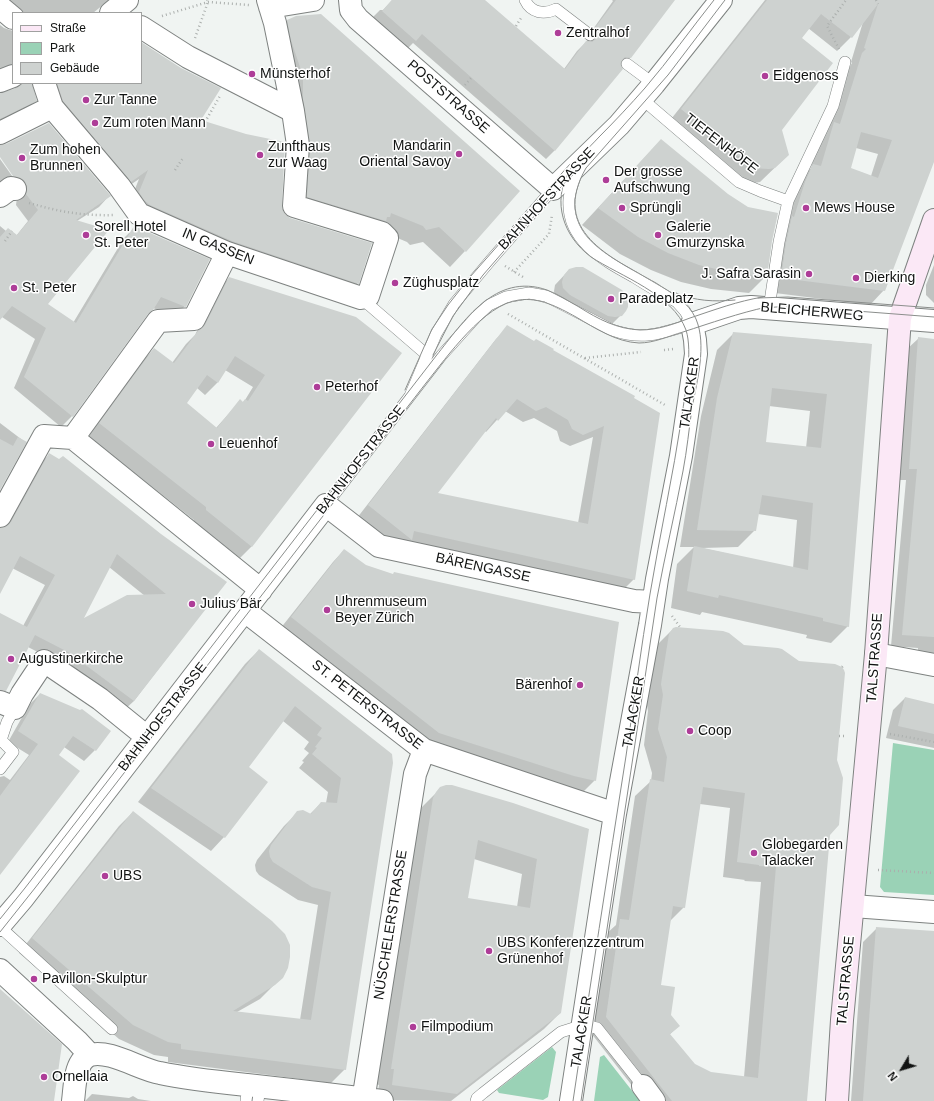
<!DOCTYPE html>
<html>
<head>
<meta charset="utf-8">
<style>
	body { margin:0 }
	#map { position:relative; width:934px; height:1101px; overflow:hidden; background:#f0f4f2; font-family:Helvetica,sans-serif }
	canvas { display:block }
	.legend { position:absolute; left:12px; top:12px; width:130px; height:72px; box-sizing:border-box; background:#fff; border:1px solid #a0a1a0; margin:0; padding:5px 7px; list-style:none; font-size:12px; color:#111312 }
	.legend li { display:flex; align-items:center; gap:8px; height:20px }
	.legend b { width:20px; border:1px solid #a0a1a0 }
	.north { position:absolute; left:882px; top:1049px; width:40px; height:40px; -webkit-text-stroke:3px #fff; paint-order:stroke; rotate:232deg; font-size:11px; font-weight:700; line-height:16px; text-align:center; color:#111312 }
	.north::after { content:''; display:block; margin:auto; width:14px; height:18px; background:#111312; clip-path:polygon(50% 0,100% 100%,50% 72%,0 100%) }
</style>
</head>
<body>
<div id="map">
<canvas width="934" height="1101"></canvas>
<ul class="legend">
<li><b style="height:5px;background:#fbe8f6"></b>Straße</li>
<li><b style="height:11px;background:#9ad2b6"></b>Park</li>
<li><b style="height:11px;background:#ced2d0"></b>Gebäude</li>
</ul>
<div class="north">N</div>
</div>
<script>
const ctx = document.querySelector('canvas').getContext('2d');
ctx.lineJoin = 'round';
function fill(path, color) { ctx.fillStyle = color; ctx.fill(path, 'evenodd'); }
function strokePath(path, color, width, dash) { ctx.strokeStyle = color; ctx.lineWidth = width; ctx.lineCap = dash ? 'butt' : 'round'; ctx.setLineDash(dash || []); ctx.stroke(path); }
function drawText(font, color, halo, rows, align = 'center') {
  ctx.font = font + ' Helvetica,sans-serif'; ctx.lineWidth = 3; ctx.setLineDash([]); ctx.textBaseline = 'middle'; ctx.strokeStyle = halo; ctx.fillStyle = color; for (const [text, x, y, turn = 0] of rows) {
    ctx.save(); ctx.translate(x, y); ctx.rotate((+turn || 0) * Math.PI / 180); ctx.textAlign = isNaN(turn) ? turn : align; if (halo) ctx.strokeText(text, 0, 0); ctx.fillText(text, 0, 0); ctx.restore();
  }
}
const green = new Path2D(`
	M893,743L934,750V895L884,892L880,887Z
	M552,1047L556,1052L548,1097L543,1100L499,1093L497,1090Z
	M604,1055L640,1101H594L600,1057Z`);
const shadow = new Path2D(`
	M0,0H109L93,13H13Z
	M392,0H483L564,69L577,51L587,41L586,39L613,1L612,0H674L630,58L620,67L555,150L546,159L413,43L406,50L371,19L380,10H383Z
	M765,0H934V159L884,290L870,305L767,292L800,179L811,168L820,137L829,128L849,68L852,63L851,62L863,22L851,37L837,51L808,28L800,38L781,130L788,155L760,182L754,183L739,182L668,123ZM856,148L878,154L871,176L849,168Z
	M288,20L465,251L450,267L423,242L410,245L407,242L376,229L292,212L295,162L272,36Z
	M0,25L4,28L13,31V81L0,74Z
	M141,43L200,121L282,211L358,284L347,294L129,204L139,179L120,192L39,83H141Z
	M14,83H31L36,100L25,111L0,124V94L15,90Z
	M661,140L771,240L766,276L749,293L711,289L681,282L651,270L620,254L582,225Z
	M0,146L109,196L99,207L77,221L47,304L73,323L124,238L135,227L185,306L174,317L153,308L144,317L72,416L61,427L14,388L35,339L2,317L0,319V226L6,231L16,236L28,221L16,205L17,197L0,183V159L15,180L17,179L0,155Z
	M934,265V303L926,295V285Z
	M569,270L625,311L612,324L555,298L554,291L555,285Z
	M229,278L355,318L252,546L240,558L194,522V520L88,436L142,361L154,349L172,363L186,344L195,335L217,290ZM225,370L253,387L245,400L242,403L240,401L216,428L185,404L197,388L205,395L217,383Z
	M508,327L634,397V579L622,591L399,551L357,518L496,339ZM505,411L523,422L534,418L557,431L560,441L570,446L593,437L578,523L436,494L485,431L486,432Z
	M734,333L871,344L848,626L831,643L806,638L807,635L702,612L700,615L671,608L677,564L694,547H680L701,416L717,350ZM769,406L810,411L806,448L765,443ZM758,514L797,520L793,568L702,548L738,547L755,530Z
	M919,338L934,340V659L918,655V648L891,646L906,480H898L907,349Z
	M0,423L25,442L0,488Z
	M49,455L225,582L134,701L123,711L57,662L28,647L7,686L0,693V614L23,626L45,585L12,568L0,583V529H3L38,465ZM109,567L145,596L82,620Z
	M344,550L595,780L583,792L427,744L280,629L333,562Z
	M673,629L829,834L806,1101H644L591,1033L605,935L616,925L635,796L651,781L652,773L644,745L648,711L646,700L657,645ZM700,804L730,808L723,877L745,880L744,881L761,882L744,1077L710,1073L694,1064L669,1035L679,1026L670,1015L659,986L669,922L684,907Z
	M259,650L391,754L345,1069L331,1083L168,1062V1057L154,1055L119,1039L19,953L119,826L133,812L282,977L260,999L237,1012L300,1020L318,905L298,900L259,875L256,871L255,865L257,860L284,826L298,812L310,814L321,803H326L328,792L299,768L304,762L302,761L309,753L304,749L309,742L283,721L247,767L224,837L211,851L138,802L245,664Z
	M40,694L110,731L95,750L84,761L64,747L58,755L0,873V777L4,776L10,780L29,755L8,742L29,705Z
	M905,698L934,705V748L886,738L893,710Z
	M441,788L588,829L560,1013L544,1029L451,1101L377,1100L379,1085L376,1084L421,808ZM474,859L522,874L517,907L467,899Z
	M877,928L934,932V1101H851L863,942Z
	M92,1094L129,1098L133,1096L138,1099L151,1101H85Z`);
const building = new Path2D(`
	M392,0H485L565,69L586,41L592,42L596,39L597,33L594,29L616,0H675L631,58L625,57L622,60L620,64L623,69L555,151L422,34L416,41L382,11Z
	M767,0H934V162L885,291L781,278L786,243L792,216L794,217L805,182L813,164L821,166L834,122L840,124L862,53L866,49L864,48L878,4L852,38L821,14L802,38L833,63L782,130L789,155L775,168L769,169L753,168L681,109ZM861,132L892,140L878,178L851,168Z
	M321,14L520,191L466,252L439,227L426,230L423,226L391,213L390,217H387L386,221L307,197L310,146L303,99V76L291,40L287,20L296,16Z
	M141,42L181,68L221,88L201,120L246,134L285,142L282,205L283,211L286,215L290,218L372,243L359,284L232,241L150,205L144,200L139,192L148,170L131,182L63,101L57,83H141Z
	M23,83H32L37,101L0,119V93L17,88Z
	M49,123L111,196L76,220L109,230L48,304L76,323L134,226L210,259L186,307L161,297L153,310L148,314L73,417L24,377L46,328L12,306L0,320V237L8,228L17,235L38,210L26,194L27,186L24,180L13,176L0,157V145L6,144Z
	M661,139L728,194L748,207L778,213L772,241L767,277L729,272L699,265L668,253L638,237L598,208Z
	M576,267H583L622,290L626,295L628,302V307L626,311L622,316L615,317L608,316L570,295L563,288L562,282L564,275L569,269Z
	M229,277L356,317L402,353L252,547L206,510V507L99,423L154,348L174,363L198,331L201,329L205,325ZM235,356L265,375L248,401L245,399L243,402L240,399L217,428L187,403L207,375L218,383Z
	M507,325L534,341L536,339L554,349L553,350L635,396L634,398L660,413L635,580L414,531L412,540L368,505ZM517,399L536,411L546,407L568,420L572,429L583,435L604,426L588,524L438,493L496,418L498,421Z
	M733,332L872,344L849,627L823,621V618L719,595L718,598L687,591L694,546L808,570L813,503L762,495L756,531L697,530L717,398ZM772,388L827,394L821,448L766,442Z
	M918,337L934,339V637L902,635L917,469H909Z
	M18,437L27,442L0,490V439L13,446Z
	M49,453L59,459L63,456L161,534L227,582L134,701L68,652L35,635L6,691L0,690V613L27,627L55,575L20,556L0,594V528L6,527L11,522ZM117,554L166,594L127,595L84,618Z
	M344,549L366,565L393,574L394,572L619,622L596,781L574,776L439,733L291,617Z
	M676,627L723,631L729,633L744,645L778,648L782,649L799,661L835,664L842,667L844,670L845,673L837,760L843,778L839,825L830,835L807,1101H672L606,1017L620,919L629,920L650,779L664,782L667,757L658,729L663,695L661,684L669,634L673,628ZM703,787L745,793L737,862L759,865V866L776,867L758,1078L711,1072L695,1064L670,1034L680,1026L671,1015L675,987L661,985L673,906L685,908Z
	M259,649L392,754L393,763L346,1070L181,1049V1044L168,1042L133,1025L32,938L133,811L272,921L285,934L290,945V957L288,968L283,978L275,985L233,1011L311,1020L331,892L312,887L273,862L270,857L269,851L271,845L297,811L303,810L311,814L321,802L337,803L341,778L312,754L317,748L315,747L322,738L317,735L322,728L295,706L249,767L268,782L225,838L151,788Z
	M40,693L80,710L82,709L111,731L96,751L73,736L59,755L80,771L0,875V796L38,744L18,731Z
	M905,697L934,704V734L898,726Z
	M446,785H452L513,803L589,829L561,1013L457,1094L392,1085L394,1069H391L433,798L436,792L440,787ZM478,840L537,859L530,908L468,898Z
	M876,927L934,931V1101H863Z
	M0,989L62,1044L54,1101H0Z`);
const path = new Path2D(`
	M876,0L878,4
	M162,16L208,2L249,5
	M516,26L521,18
	M195,38L208,2L207,0
	M839,49L827,26L846,0
	M465,85L471,78
	M205,122L220,96
	M175,170L183,158
	M29,203C61,212 82,216 115,215
	M5,241L12,231
	M505,266L523,277
	M514,272L549,234L552,215
	M508,314L665,405
	M664,350L674,349
	M585,358L641,352
	M672,616L680,627
	M842,667L844,665
	M890,734L934,742
	M839,736H844
	M878,870L934,873`);
const lane = new Path2D(`
	M525,0C531,13 544,15 556,9L590,35
	M627,64L654,84
	M642,99L739,182L760,191L788,201
	M361,298L427,355
	M769,308L779,242L788,201L833,106L845,62
	M410,396L441,356L477,316L489,305L506,297L529,293L546,296L612,330C644,341 661,333 692,324L685,311L677,302C662,294 648,286 634,277C603,260 566,240 569,199C570,190 574,180 577,172
	M326,505L410,396L436,334L454,304L490,261L553,189
	M0,769L13,752L1,740L7,722L15,708
	M0,927L112,1029
	M246,1101L248,1085
	M258,1101L260,1087
	M476,1101L477,1098L483,1093L561,1032L583,1025L597,1028L643,1086`);
const street = new Path2D(`
	M350,0L351,10L358,19L553,189L619,125L654,84L721,0
	M0,7L13,18
	M270,7L313,0
	M111,13L127,0
	M141,27L188,57L293,111
	M0,81L13,76
	M44,83L52,107L119,186L139,214L227,253L361,298L368,296L387,238L382,233L294,206L298,145L293,111L275,23L268,0
	M0,133L52,107
	M0,196L11,188L15,189
	M73,438L158,321L194,319L227,253
	M73,438L261,590
	M0,516L44,436L73,438
	M245,611L424,750L615,814
	M876,654L934,665
	M0,702L15,708L22,694L44,661L100,699L147,737
	M853,906L934,912
	M0,925L23,898L326,505L379,546L634,601L653,602
	M0,970L77,1041L90,1055
	M643,1086L654,1101
	M73,1101C75,1087 74,1061 90,1055C109,1049 141,1070 160,1073C188,1079 218,1082 247,1085C292,1090 337,1095 382,1101
	M363,1101L415,774L424,750
	M571,1101L615,814L650,625L657,579L681,456L696,354L695,340L692,324L739,308L751,307L934,321`);
const secondary = new Path2D(`
	M837,1101L842,1020L876,654L900,318L934,220`);
const tram = new Path2D(`
	M676,293C695,301 714,302 735,300
	M758,298L788,297L934,308
	M762,308L791,306L934,317
	M433,355L453,316L483,275L550,198L587,161
	M405,390L432,329L448,305L470,277L570,164
	M0,919L25,888L436,356C464,321 495,272 547,290C558,294 568,301 579,307C598,319 617,329 640,330C658,330 674,324 690,318C714,310 738,301 763,297
	M0,932L35,888L426,383C447,357 484,304 519,300C539,297 558,307 576,317C595,328 616,342 639,343C654,343 669,336 683,332C711,323 739,313 767,307
	M573,1101C590,986 608,871 626,756C634,702 641,648 650,594C660,534 673,475 682,416C685,392 693,352 686,330C673,294 620,276 591,257C563,236 552,202 569,171C577,158 589,148 599,137C615,121 630,105 645,88C669,60 691,29 714,0
	M581,1101L657,598C665,555 675,513 683,471C687,450 689,429 692,408C697,381 707,345 696,319C688,301 671,293 656,283C610,257 550,231 586,168L668,75L725,0`);
const markers = [
	[558,33,4,"#ae3d98"],
	[252,74,4,"#ae3d98"],
	[765,76,4,"#ae3d98"],
	[86,100,4,"#ae3d98"],
	[95,123,4,"#ae3d98"],
	[459,154,4,"#ae3d98"],
	[260,155,4,"#ae3d98"],
	[22,158,4,"#ae3d98"],
	[606,180,4,"#ae3d98"],
	[622,208,4,"#ae3d98"],
	[806,208,4,"#ae3d98"],
	[86,235,4,"#ae3d98"],
	[658,235,4,"#ae3d98"],
	[809,274,4,"#ae3d98"],
	[856,278,4,"#ae3d98"],
	[395,283,4,"#ae3d98"],
	[14,288,4,"#ae3d98"],
	[611,299,4,"#ae3d98"],
	[317,387,4,"#ae3d98"],
	[211,444,4,"#ae3d98"],
	[192,604,4,"#ae3d98"],
	[327,610,4,"#ae3d98"],
	[11,659,4,"#ae3d98"],
	[580,685,4,"#ae3d98"],
	[690,731,4,"#ae3d98"],
	[754,853,4,"#ae3d98"],
	[105,876,4,"#ae3d98"],
	[489,951,4,"#ae3d98"],
	[34,979,4,"#ae3d98"],
	[413,1027,4,"#ae3d98"],
	[44,1077,4,"#ae3d98"]
];
const poiNames = [
	["Zentralhof",566,33],
	["Münsterhof",260,74],
	["Eidgenoss",773,76],
	["Zur Tanne",94,100],
	["Zum roten Mann",103,123],
	["Mandarin",451,146,"right"],
	["Oriental Savoy",451,162,"right"],
	["Zunfthaus",268,147],
	["zur Waag",268,163],
	["Zum hohen",30,150],
	["Brunnen",30,166],
	["Der grosse",614,172],
	["Aufschwung",614,188],
	["Sprüngli",630,208],
	["Mews House",814,208],
	["Sorell Hotel",94,227],
	["St. Peter",94,243],
	["Galerie",666,227],
	["Gmurzynska",666,243],
	["J. Safra Sarasin",801,274,"right"],
	["Dierking",864,278],
	["Züghusplatz",403,283],
	["St. Peter",22,288],
	["Paradeplatz",619,299],
	["Peterhof",325,387],
	["Leuenhof",219,444],
	["Uhrenmuseum",335,602],
	["Beyer Zürich",335,618],
	["Julius Bär",200,604],
	["Augustinerkirche",19,659],
	["Bärenhof",572,685,"right"],
	["Coop",698,731],
	["Globegarden",762,845],
	["Talacker",762,861],
	["UBS",113,876],
	["UBS Konferenzzentrum",497,943],
	["Grünenhof",497,959],
	["Pavillon-Skulptur",42,979],
	["Filmpodium",421,1027],
	["Ornellaia",52,1077]
];
const streetNames = [
	["POSTSTRASSE",448,97,41],
	["TIEFENHÖFE",721,144,38],
	["BAHNHOFSTRASSE",547,199,-47],
	["IN GASSEN",218,247,22],
	["BLEICHERWEG",812,312,5],
	["TALACKER",690,393,-82],
	["BAHNHOFSTRASSE",361,460,-52],
	["BÄRENGASSE",483,568,12],
	["TALSTRASSE",875,658,-86],
	["ST. PETERSTRASSE",367,705,38],
	["TALACKER",634,712,-80],
	["BAHNHOFSTRASSE",163,717,-52],
	["NÜSCHELERSTRASSE",391,925,-81],
	["TALSTRASSE",846,981,-85],
	["TALACKER",582,1032,-81]
];
fill(green, '#9ad2b6');
fill(shadow, '#0003');
fill(building, '#ced2d0');
strokePath(lane, '#7e8280', 12);
strokePath(street, '#7e8280', 24);
strokePath(secondary, '#7e8280', 24);
strokePath(path, '#abafad', 2.5, [1, 3]);
strokePath(lane, '#fff', 11);
strokePath(street, '#fff', 22);
strokePath(secondary, '#fbe8f6', 22);
strokePath(tram, '#8b8e8c', 1);
for (const [x, y, r, color] of markers) { const dot = new Path2D(); dot.arc(x, y, r, 0, 2 * Math.PI); ctx.fillStyle = color; ctx.fill(dot); strokePath(dot, '#fff', 1.5); }
drawText('14px', '#111312', '#fff', poiNames, 'left');
drawText('14px', '#111312', '#fff', streetNames);
</script>
</body>
</html>
